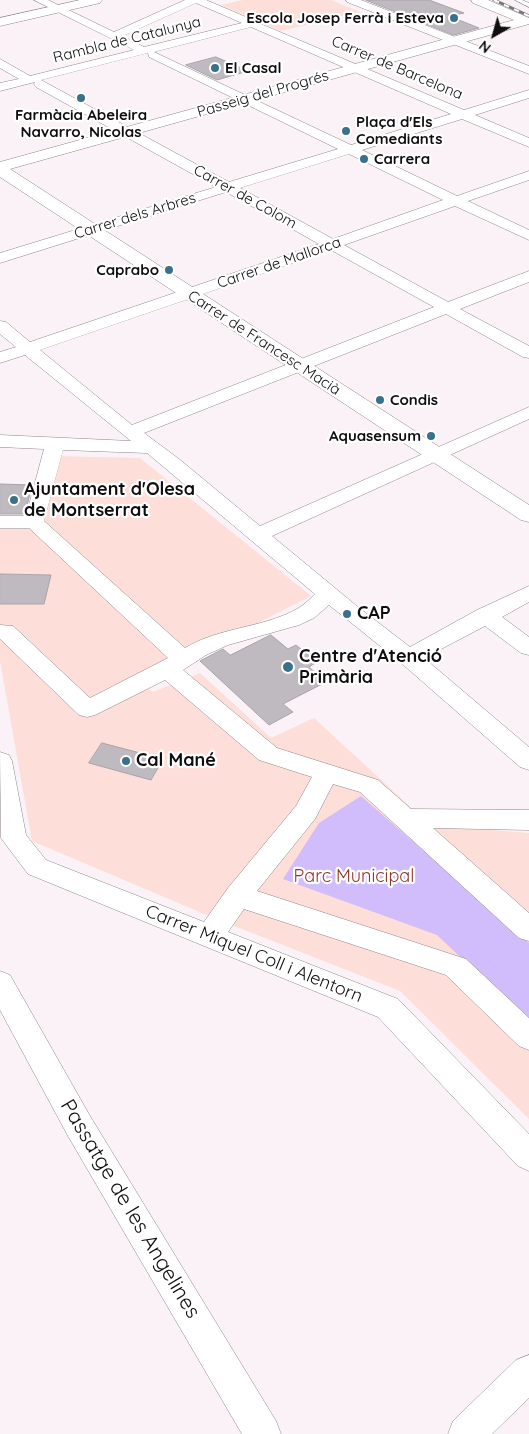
<!DOCTYPE html>
<html>
<head>
<meta charset="utf-8">
<style>
	body { margin:0 }
	#map { position:relative; width:529px; height:1434px; overflow:hidden; background:#faf2f6; font-family:Quicksand,sans-serif }
	canvas { display:block }
	.north { position:absolute; left:469px; top:10px; width:50px; height:50px; -webkit-text-stroke:4px #fff; paint-order:stroke; rotate:218deg; font-size:14px; font-weight:700; line-height:20px; text-align:center; color:#0f0d0e }
	.north::after { content:''; display:block; margin:auto; width:18px; height:22px; background:#0f0d0e; clip-path:polygon(50% 0,100% 100%,50% 72%,0 100%) }
</style>
</head>
<body>
<div id="map">
<canvas width="529" height="1434"></canvas>
<div class="north">N</div>
</div>
<script>
const ctx = document.querySelector('canvas').getContext('2d');
ctx.lineJoin = 'round';
function fill(path, color) { ctx.fillStyle = color; ctx.fill(path, 'evenodd'); }
function strokePath(path, color, width, dash) { ctx.strokeStyle = color; ctx.lineWidth = width; ctx.lineCap = dash ? 'butt' : 'round'; ctx.setLineDash(dash || []); ctx.stroke(path); }
function drawText(font, color, halo, rows, align = 'center') {
  ctx.font = font + ' Quicksand,sans-serif'; ctx.lineWidth = 4.5; ctx.setLineDash([]); ctx.textBaseline = 'middle'; ctx.strokeStyle = halo; ctx.fillStyle = color; for (const [text, x, y, turn = 0] of rows) {
    ctx.save(); ctx.translate(x, y); ctx.rotate((+turn || 0) * Math.PI / 180); ctx.textAlign = isNaN(turn) ? turn : align; if (halo) ctx.strokeText(text, 0, 0); ctx.fillText(text, 0, 0); ctx.restore();
  }
}
const green = new Path2D(`
	M243,0H331L360,12L281,31L221,5Z
	M50,456L140,458L311,596L141,682L153,692L200,673L271,738L314,718L430,825L529,833V1119L400,991L209,916L32,841L0,661V529H32Z`);
const water = new Path2D(`
	M361,796L529,943V1022L437,935L283,879L319,823Z`);
const building = new Path2D(`
	M366,0H429L464,13L449,16L479,28L454,35Z
	M216,57L248,71L217,80L186,65Z
	M0,484L32,485L25,514H0Z
	M0,574L51,575L44,604H0Z
	M271,635L288,649L296,645L317,662L309,667L326,682L283,704L293,712L269,725L200,661L223,649L230,655Z
	M102,743L163,759L151,780L89,763Z`);
const lane = new Path2D(`
	M515,0H522L529,3V7Z`);
const street = new Path2D(`
	M34,0H48L114,32L185,0H206L253,20L260,21L261,24L464,110L529,90V98L475,115L529,138V147L462,119L362,150L457,196L529,171V180L468,201L529,230V240L455,206L344,245L448,302L529,271V282L460,309L529,346V358L523,357L446,314L144,433L179,459L260,526L529,407V419L272,536L358,607L410,647L477,610L529,586V602L502,617L529,637V655L521,653L485,626L424,658L529,747V770L520,767L400,662L329,605L314,618L299,625L228,645L206,655L183,670L277,748L378,780L411,809L529,810V830L433,828L529,913V941L519,938L360,792L333,784L315,819L257,891L466,959L529,1018V1050L519,1046L446,975L244,909L228,932L398,999L529,1134V1171L518,1166L378,1017L28,874L1,838L0,752L9,755L12,761L26,835L46,860L204,922L228,888L296,806L312,777L259,760L165,680L95,715L87,717L79,715L0,639V625L13,626L90,698L168,658L29,528H0V516H26L44,449L0,447V435L131,441L25,355L0,363V352L16,347L0,334V321L6,322L30,342L319,244L226,192L0,263V253L216,187L36,87L34,84L35,82L0,91V83L19,79L0,68V59L30,76L134,50ZM196,3L242,23L144,47L123,36ZM251,27L451,114L351,145L154,52ZM148,53L149,57L338,149L229,182L41,80ZM349,154L443,200L333,239L240,188ZM331,250L434,307L132,425L40,350ZM63,450L147,453L315,594C310,599 304,605 297,609C263,628 220,627 185,648L44,521Z
	M346,0H361L529,66V74L347,2Z
	M0,971L10,975L90,1116L276,1421L281,1434H242L68,1136L0,1010Z
	M529,1355V1398L492,1434H448L453,1421L516,1360Z`);
const secondary = new Path2D(`
	M80,0H102L100,3L0,26V18Z
	M471,0H488L529,18V24L10,169L529,505V522L521,520L0,177V162L514,20L473,3Z`);
const rail = new Path2D(`
	M494,0L529,16`);
const markers = [
	[454,18,5,"#39708b"],
	[215,68,5,"#39708b"],
	[81,98,5,"#39708b"],
	[346,131,5,"#39708b"],
	[364,159,5,"#39708b"],
	[169,270,5,"#39708b"],
	[380,400,5,"#39708b"],
	[431,436,5,"#39708b"],
	[14,500,5,"#39708b"],
	[347,614,5,"#39708b"],
	[288,667,6,"#39708b"],
	[126,761,5,"#39708b"]
];
const farPoinames = [
	["Escola Josep Ferrà i Esteva",444,18,"right"],
	["El Casal",225,68],
	["Farmàcia Abeleira",81,115,"center"],
	["Navarro, Nicolas",81,132,"center"],
	["Plaça d'Els",356,122],
	["Comediants",356,139],
	["Carrera",374,159],
	["Caprabo",159,270,"right"],
	["Condis",390,400],
	["Aquasensum",421,436,"right"]
];
const farStreetnames = [
	["Rambla de Catalunya",127,40,-14],
	["Carrer de Barcelona",397,68,23],
	["Passeig del Progrés",263,94,-16],
	["Carrer de Colom",245,197,29],
	["Carrer dels Arbres",135,216,-17],
	["Carrer de Mallorca",279,263,-19],
	["Carrer de Francesc Macià",264,343,33]
];
const poiNames = [
	["Ajuntament d'Olesa",24,490],
	["de Montserrat",24,511],
	["CAP",357,614],
	["Centre d'Atenció",299,657],
	["Primària",299,678],
	["Cal Mané",136,761]
];
const parkNames = [
	["Parc Municipal",354,877]
];
const streetNames = [
	["Carrer Miquel Coll i Alentorn",254,954,22]
];
const nearStreetnames = [
	["Passatge de les Angelines",130,1209,59]
];
fill(green, '#feded8');
fill(water, '#d1bcfc');
fill(building, '#bfbac0');
strokePath(building, '#a9a4aa', 1);
strokePath(lane, '#8e878b', 1);
strokePath(street, '#8e878b', 1);
strokePath(secondary, '#8e878b', 1);
fill(lane, '#fff');
fill(street, '#fff');
fill(secondary, '#fff');
strokePath(rail, '#7c777a', 3);
strokePath(rail, '#fff', 2, [5.5]);
for (const [x, y, r, color] of markers) { const dot = new Path2D(); dot.arc(x, y, r, 0, 2 * Math.PI); ctx.fillStyle = color; ctx.fill(dot); strokePath(dot, '#fff', 2); }
drawText('bold 15px', '#0f0d0e', '#fff', farPoinames, 'left');
drawText('15px', '#0f0d0e', '#fff', farStreetnames);
drawText('bold 18px', '#0f0d0e', '#fff', poiNames, 'left');
drawText('18px', '#8c3628', '#fff', parkNames);
drawText('18px', '#0f0d0e', '#fff', streetNames);
drawText('21px', '#0f0d0e', '#fff', nearStreetnames);
</script>
</body>
</html>
